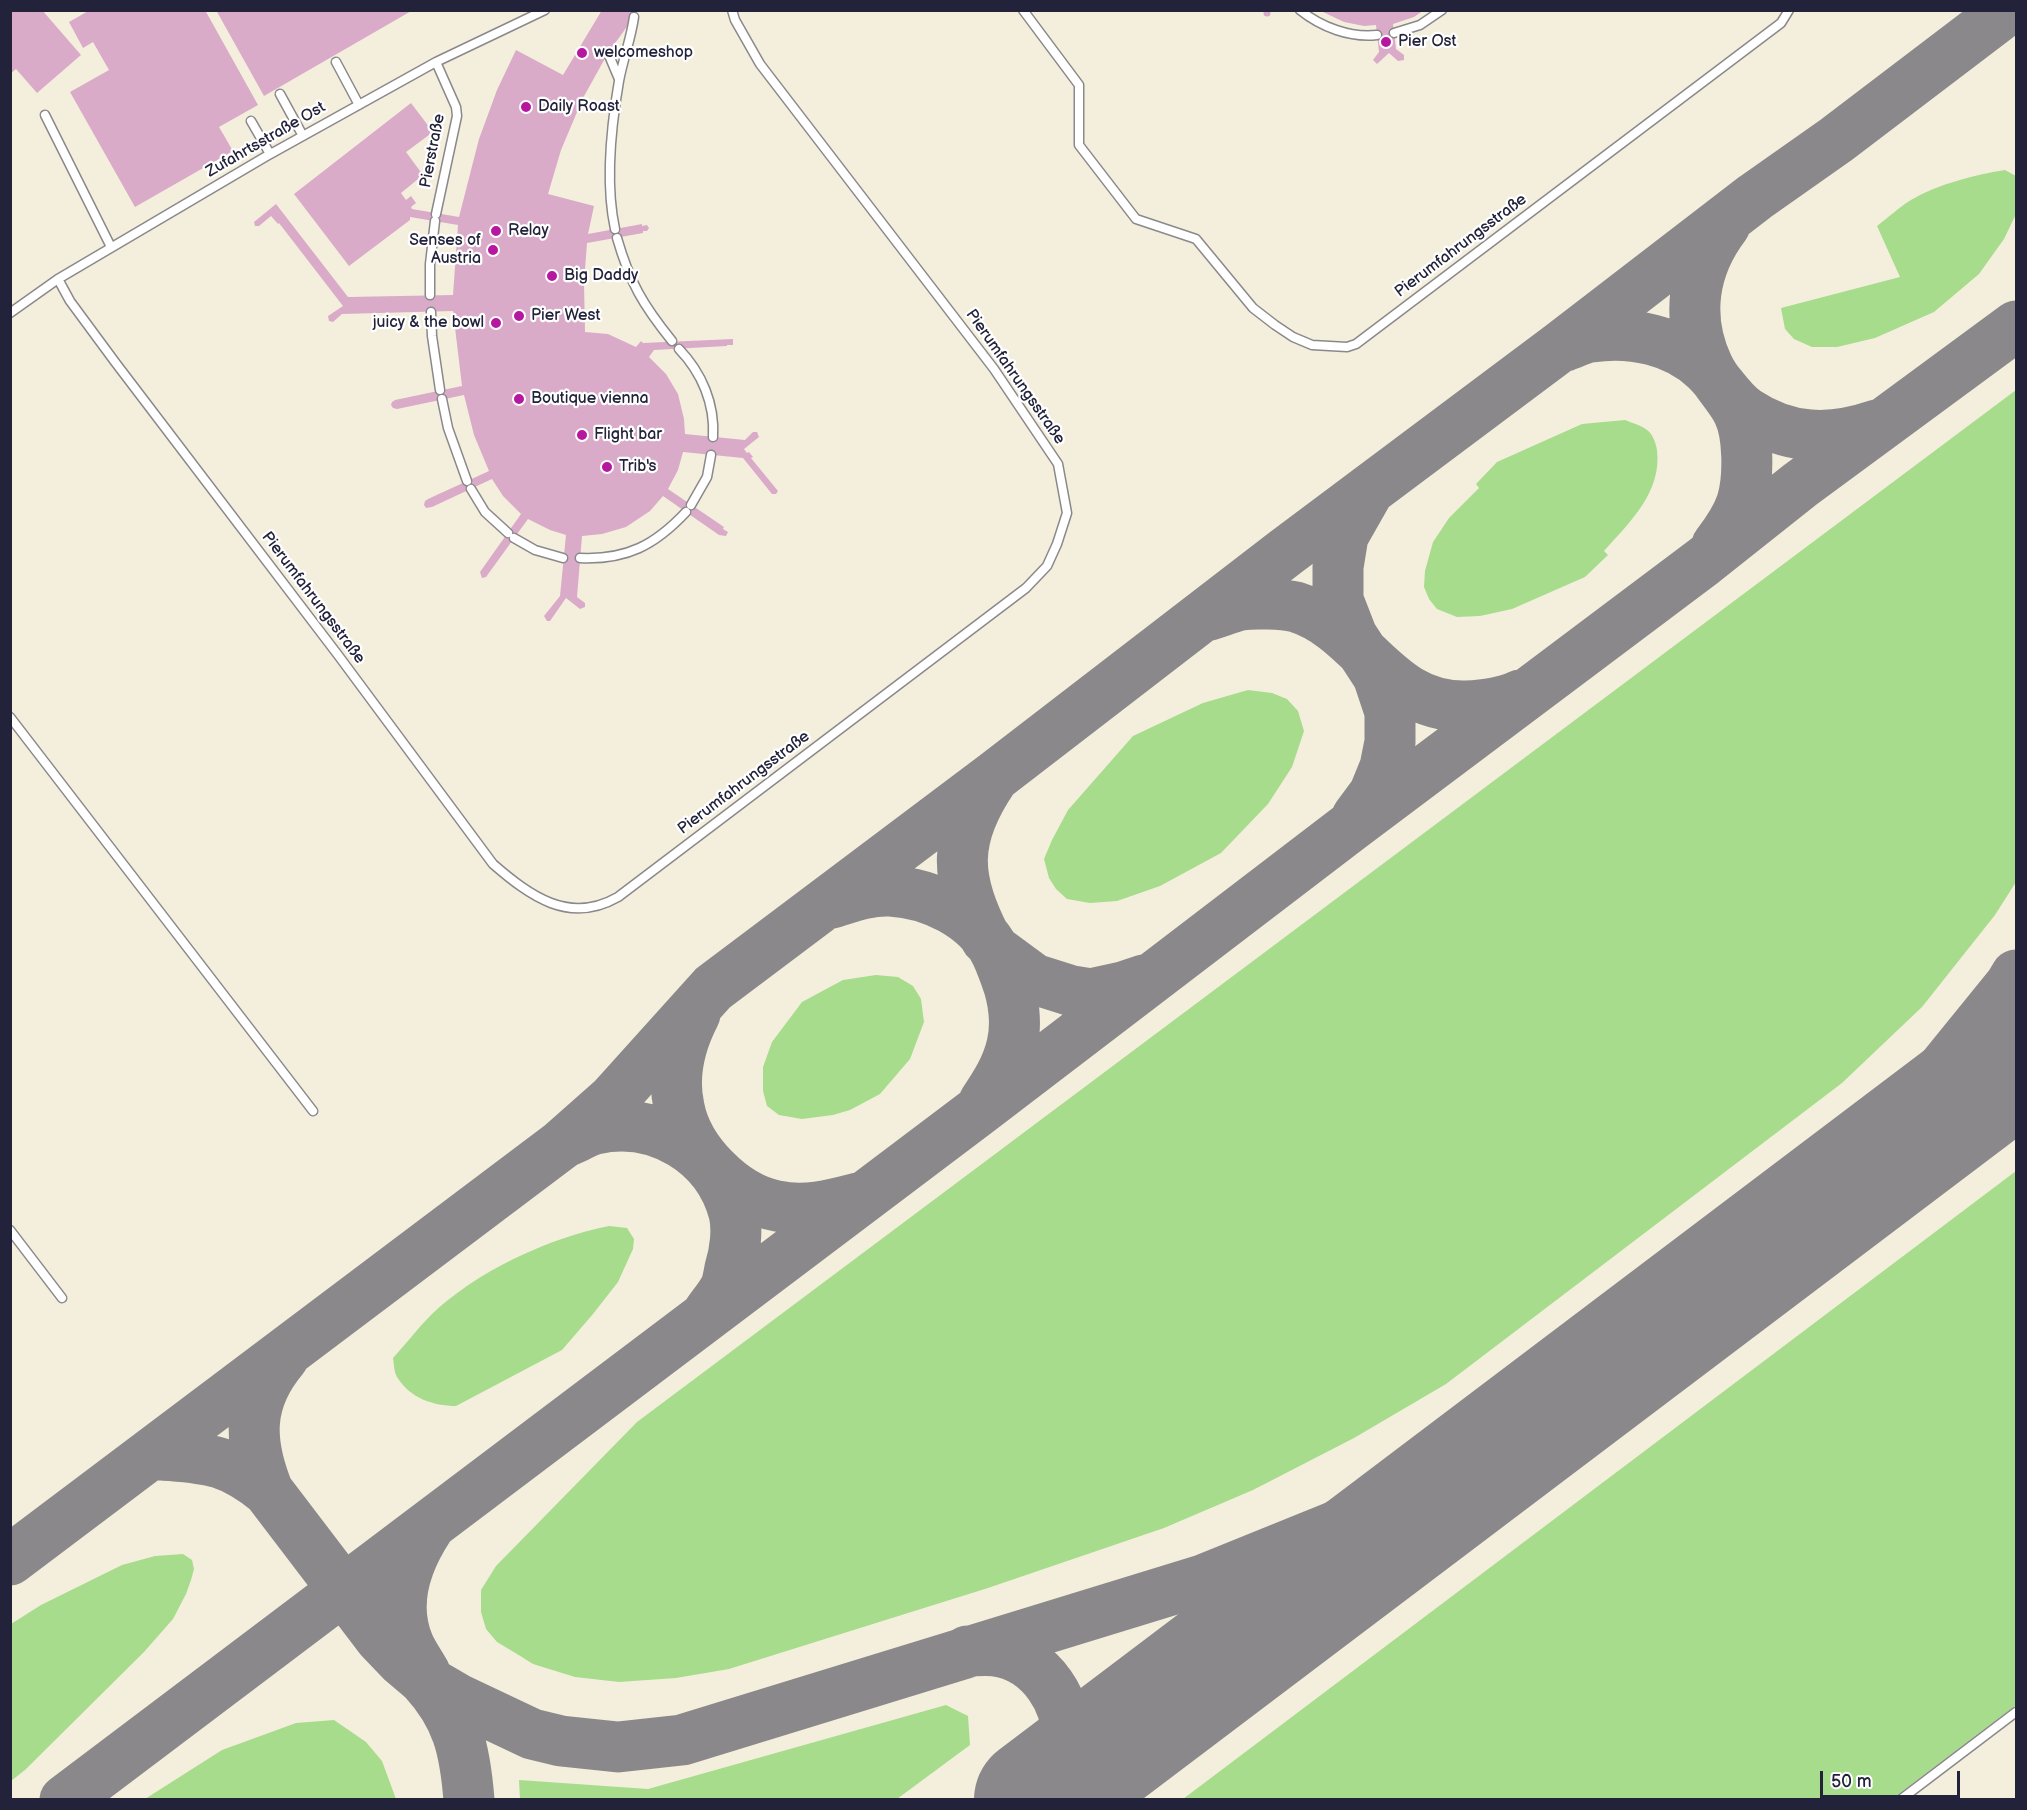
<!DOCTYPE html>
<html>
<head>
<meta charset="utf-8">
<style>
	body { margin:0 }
	#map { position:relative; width:2027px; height:1810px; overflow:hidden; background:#f4efdc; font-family:"Balsamiq Sans",sans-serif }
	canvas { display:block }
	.frame { position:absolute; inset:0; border:12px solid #22223b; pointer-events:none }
	.scale { position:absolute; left:1820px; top:1771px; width:140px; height:27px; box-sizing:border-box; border:3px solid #22223b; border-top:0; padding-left:8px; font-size:18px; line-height:21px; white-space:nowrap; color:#22223b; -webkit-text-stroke:4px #fff; paint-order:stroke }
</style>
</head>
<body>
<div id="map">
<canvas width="2027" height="1810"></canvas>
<div class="frame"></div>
<div class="scale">50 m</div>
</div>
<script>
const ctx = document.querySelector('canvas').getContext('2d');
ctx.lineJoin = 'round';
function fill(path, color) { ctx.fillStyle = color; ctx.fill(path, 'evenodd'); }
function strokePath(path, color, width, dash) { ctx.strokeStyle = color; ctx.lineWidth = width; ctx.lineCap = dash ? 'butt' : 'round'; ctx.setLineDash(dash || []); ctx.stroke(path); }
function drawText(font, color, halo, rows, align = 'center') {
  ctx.font = font + ' "Balsamiq Sans",sans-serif'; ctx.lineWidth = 4.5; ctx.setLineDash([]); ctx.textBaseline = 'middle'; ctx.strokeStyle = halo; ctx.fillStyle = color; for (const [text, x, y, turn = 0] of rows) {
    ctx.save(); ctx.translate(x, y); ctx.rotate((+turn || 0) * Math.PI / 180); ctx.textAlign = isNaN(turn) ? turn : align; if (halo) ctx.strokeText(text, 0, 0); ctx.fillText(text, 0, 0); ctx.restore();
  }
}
const green = new Path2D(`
	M2005,170L2016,176V214L2004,239L1979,274L1934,312L1875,338L1837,347H1812L1794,339L1785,329L1781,308L1900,277L1877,226C1888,218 1899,207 1911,200C1938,184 1974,175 2005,170Z
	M2016,390V882L1995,915L1922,1007L1842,1083L1446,1384L1354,1438L1253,1490L1164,1528L988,1588L729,1669L676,1678L619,1682L575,1677L533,1664L517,1654L497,1642L486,1629L481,1612V1590L496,1566L637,1422Z
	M1625,420C1632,423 1641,425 1647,430C1653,434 1656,444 1657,450C1662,492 1630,522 1604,551L1608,555L1585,577L1512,609L1480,616L1457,617L1437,609L1429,599L1424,587L1425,571L1433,542L1449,518L1479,488L1476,484L1497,462L1582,424Z
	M1248,690L1272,693L1287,699L1298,711L1304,731L1292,767L1268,804L1221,853L1160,886L1117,901L1090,903L1067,899L1056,889L1049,878L1044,859L1052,840L1068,810L1133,736L1203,703Z
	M876,975L898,977L913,986L921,999L924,1022L910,1059L880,1094L850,1110L833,1115L802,1119L779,1115L767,1106L763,1091V1067L772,1042L802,1002L843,980Z
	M2016,1171V1705L1892,1799H1183Z
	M609,1226L627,1228L634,1239L633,1249L618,1282L593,1314L562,1350L456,1406C433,1406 410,1398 397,1377C394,1372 394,1364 393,1358C406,1344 417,1329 430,1316C475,1272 548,1238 609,1226Z
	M183,1554L192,1560L194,1569L191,1580L186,1594L173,1619L144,1652L25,1770L11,1781V1624L41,1605L122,1565L155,1556Z
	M946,1705L968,1716L970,1745L897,1799H520L519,1780L648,1789Z
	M334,1720L366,1742L382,1761L396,1799H145L222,1750L296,1723Z`);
const taxiway = new Path2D(`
	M1565,346C1574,343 1583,338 1591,337C1631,331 1676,340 1706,369C1720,382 1730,401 1746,412C1788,440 1830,441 1877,425
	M1717,545C1727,532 1737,517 1742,502C1749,478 1749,434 1738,412C1730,396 1715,382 1708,366C1685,317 1693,267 1725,225
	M1206,616C1217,613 1229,608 1241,605C1254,603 1283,604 1296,607C1364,628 1385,708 1466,706C1485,705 1503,703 1520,695
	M1357,817L1374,794L1385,767L1390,742V712L1378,676L1352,636L1338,600V567L1343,536L1368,492
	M832,903C851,897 870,890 890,891C930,893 977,915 996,953C1000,961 1003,970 1006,978C1014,999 1017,1024 1012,1045C1007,1067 996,1084 984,1102
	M986,939C954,878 953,838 992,780
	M996,951L1034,979L1072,991L1091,994L1123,987L1144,980
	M695,1014C680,1043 672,1075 679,1107C687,1151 733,1198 777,1206C805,1212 831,1205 858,1198
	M570,1140C578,1137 586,1131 595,1129C656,1115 718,1152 734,1213C738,1230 735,1252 730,1268C729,1274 728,1280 726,1286C722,1295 714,1304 708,1313
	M1730,1275L1928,1086L2010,985L2016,975
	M283,1358C247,1401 248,1441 268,1491L380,1638L402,1661L422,1678L458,1699L532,1734L561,1741L618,1747L682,1740L1203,1580L1334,1527L1462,1462L1586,1384
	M152,1454C205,1459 224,1456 268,1491
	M10,1560L561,1145L613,1099L713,988L995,776L1286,552L1560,347L1755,197L1836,140L2007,10
	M967,1651C976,1651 985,1650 995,1651C1041,1657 1072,1704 1066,1749C1063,1770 1049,1786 1035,1800
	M425,1673C420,1664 413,1654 409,1645C391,1603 406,1562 429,1527
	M424,1680C458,1717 465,1750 469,1800
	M65,1800L977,1112L1350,827L1703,562L1800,485L2016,326`);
const runway = new Path2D(`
	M1037,1800L2016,1060`);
const building = new Path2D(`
	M1263.5 13a3.5 3.5 0 1 1 7 0a3.5 3.5 0 1 1-7 0Z
	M10,10H42L81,55L37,93L16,69L10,74Z
	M90,10H205L258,105L219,127L233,151L135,207L70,92L109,70L93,42L83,48L69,22Z
	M216,10H413L264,96Z
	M602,10H639L608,53L583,98L561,150L548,194L594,206L588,234L642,224V226L647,225L649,228L647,231H643V233L587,243L584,283L585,332L608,334L636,347L641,341L643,343L733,339V345H727V346L654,350L649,357L666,374L678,394L684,419L685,434L745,440L753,432H757L759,437L744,449L747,453L749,452L753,457L751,458L778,491L776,494H772L743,458L683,452L678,470L668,489L724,527L723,529L728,532L726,536L719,535L663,496L650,511L626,527L602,534L582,536L577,597L585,603V607L580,609L566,598L550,621H547L544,616L560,596L566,535L550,530L528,519L486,577L482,578L480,572L521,514L503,496L492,479L432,507L426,508L424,505L425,501L428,499L489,471L474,435L464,395L397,409L393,408L391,405L392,402L395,400L462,386L453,311L342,314L333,322L329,321L328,316L343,306L279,223L278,224L271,216L259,226H255L254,222L276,204L348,297L453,295L458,225L410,217V220L349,266L294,194L411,103L433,132L406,152L423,175L401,193L406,200L411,196L416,203L411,207L412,209L459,217L479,139L497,90L516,50L563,75Z
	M1319,10H1424L1414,17L1393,24L1396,49L1404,55V60L1398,61L1389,53L1377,64L1373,60L1379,52L1376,25L1364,26L1344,22Z`);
const lane = new Path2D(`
	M1023,10L1079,85V145L1136,219L1196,239L1253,308L1275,325L1293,337L1312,345L1347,347L1356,344L1781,23L1789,10
	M1300,10C1321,27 1350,38 1377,35
	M1394,33L1420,25L1442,10
	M608,53L619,79
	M336,62L359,105
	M436,62L456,107L457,116L436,214
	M280,94L303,136
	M45,115L111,247
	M251,121L270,154
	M615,229C605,183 611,127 619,81C623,59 631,39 634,17
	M617,238C630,283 643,305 672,341
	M58,279L70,301L115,362L338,655L493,864C530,896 569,925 618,897L1026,588L1047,566L1057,544L1067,513L1058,464L994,369L760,64L735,20L732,10
	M430,295V264L435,221
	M431,312L432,336L440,390
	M10,313L58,279L265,157L436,62L545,10
	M679,349C702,373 715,404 713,437
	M442,399L448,428L467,481
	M471,489L485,512L508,533
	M691,505L707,477L711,455
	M514,538L535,550L563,558
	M580,558C627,560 655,545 686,512
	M10,717L313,1111
	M10,1230L62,1298
	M1900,1800L2016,1712`);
const markers = [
	[1386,42,6,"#b5179e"],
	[582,53,6,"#b5179e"],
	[526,107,6,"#b5179e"],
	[496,231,6,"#b5179e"],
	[493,250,6,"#b5179e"],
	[552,276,6,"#b5179e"],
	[519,316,6,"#b5179e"],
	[496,323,6,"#b5179e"],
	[519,399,6,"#b5179e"],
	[582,435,6,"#b5179e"],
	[607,467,6,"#b5179e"]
];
const poiNames = [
	["Pier Ost",1398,42],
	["welcomeshop",594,53],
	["Daily Roast",538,107],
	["Relay",508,231],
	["Senses of",481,241,"right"],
	["Austria",481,259,"right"],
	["Big Daddy",564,276],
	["Pier West",531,316],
	["juicy & the bowl",484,323,"right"],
	["Boutique vienna",531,399],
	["Flight bar",594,435],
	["Trib's",619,467]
];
const streetNames = [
	["Zufahrtsstraße Ost",266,140,-30],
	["Pierstraße",433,151,-79],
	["Pierumfahrungsstraße",1461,246,-37],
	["Pierumfahrungsstraße",1015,377,55],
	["Pierumfahrungsstraße",313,598,53],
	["Pierumfahrungsstraße",744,783,-37]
];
fill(green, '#a6dc8c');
strokePath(taxiway, '#8b888c', 51);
strokePath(runway, '#8b888c', 126);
fill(building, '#daaac9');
strokePath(lane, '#8b888c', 11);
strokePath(lane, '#fff', 8);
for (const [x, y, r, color] of markers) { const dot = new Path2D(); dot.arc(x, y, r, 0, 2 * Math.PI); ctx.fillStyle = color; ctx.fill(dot); strokePath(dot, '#fff', 2); }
drawText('16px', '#22223b', '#fff', poiNames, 'left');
drawText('16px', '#22223b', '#fff', streetNames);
</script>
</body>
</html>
